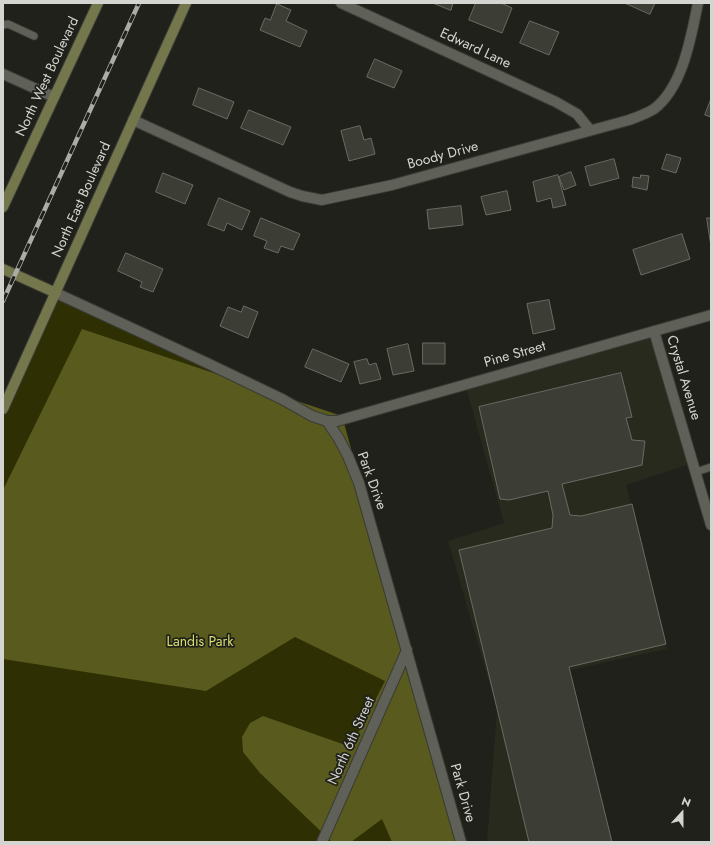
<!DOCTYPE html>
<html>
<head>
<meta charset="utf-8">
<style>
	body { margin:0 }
	#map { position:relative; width:714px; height:845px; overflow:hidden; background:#20211a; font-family:Jost,sans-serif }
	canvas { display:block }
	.frame { position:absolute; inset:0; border:4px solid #d4d5d0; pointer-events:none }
	.north { position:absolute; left:662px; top:793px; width:40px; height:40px; -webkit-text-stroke:3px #20211a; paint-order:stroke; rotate:21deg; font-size:11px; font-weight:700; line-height:16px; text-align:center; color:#d4d5d0 }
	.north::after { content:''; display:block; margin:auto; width:14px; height:18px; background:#d4d5d0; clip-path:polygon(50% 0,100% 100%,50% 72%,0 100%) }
</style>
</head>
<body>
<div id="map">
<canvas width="714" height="845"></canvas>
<div class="frame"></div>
<div class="north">N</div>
</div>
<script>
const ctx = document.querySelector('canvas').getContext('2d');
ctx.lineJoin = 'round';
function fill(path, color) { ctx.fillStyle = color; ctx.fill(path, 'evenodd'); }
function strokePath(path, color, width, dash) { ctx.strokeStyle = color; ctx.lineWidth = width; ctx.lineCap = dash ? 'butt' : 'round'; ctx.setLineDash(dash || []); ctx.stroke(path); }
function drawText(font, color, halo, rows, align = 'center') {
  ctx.font = font + ' Jost,sans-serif'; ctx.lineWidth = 3.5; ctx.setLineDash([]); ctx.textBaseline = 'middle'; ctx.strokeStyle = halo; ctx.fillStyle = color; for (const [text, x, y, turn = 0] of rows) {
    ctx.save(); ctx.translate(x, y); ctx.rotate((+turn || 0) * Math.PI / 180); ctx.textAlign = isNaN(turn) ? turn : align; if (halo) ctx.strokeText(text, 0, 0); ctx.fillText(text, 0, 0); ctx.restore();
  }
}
const built = new Path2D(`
	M652,333L690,464L626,485L667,649L552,674L601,842H487L497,709L448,541L504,523L465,384Z`);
const green = new Path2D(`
	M56,293L282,399L462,842H3V409Z`);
const forest = new Path2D(`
	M82,329L342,416L461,842H392L382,819L351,842H332L260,773L243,752L242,737L250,723L263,716L351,747L385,681L295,637L206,691L3,659V490Z`);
const building = new Path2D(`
	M433,3H453L451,10Z
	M476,3H501L512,8L502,33L469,20Z
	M625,3H655L650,14Z
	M277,4L291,10L286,21L307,31L300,47L260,30L265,18L270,20Z
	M530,21L559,32L549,55L520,43Z
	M375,59L402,71L394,88L367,77Z
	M199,88L234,102L227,119L193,105Z
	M711,99V117L705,115Z
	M249,110L291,127L283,145L241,128Z
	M360,126L364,140L371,138L375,154L349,161L341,131Z
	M667,154L681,158L676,173L662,169Z
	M614,159L619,178L590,186L585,167Z
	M571,172L576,185L564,190L559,177Z
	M163,173L193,185L185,204L156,192Z
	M558,175L566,205L553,208L551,198L537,202L533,182Z
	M641,175L649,176L647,190L632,187L633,177L640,178Z
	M507,191L511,210L486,215L481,197Z
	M219,198L250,211L242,230L227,223L224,231L208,225Z
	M461,206L463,225L429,229L427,210Z
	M261,218L300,234L293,250L281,246L278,253L264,248L267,241L254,236Z
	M707,218H711V246Z
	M682,234L690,259L641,275L633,250Z
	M126,253L163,269L153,292L140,287L142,282L118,271Z
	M549,300L555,329L533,334L527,304Z
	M244,306L258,312L248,338L220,326L228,307L241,312Z
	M423,343H445V364H423Z
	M408,344L414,371L393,375L387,349Z
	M313,349L349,364L341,382L305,367Z
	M367,359L369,365L376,363L381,379L360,384L354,362Z
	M621,373L632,417L626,418L632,440L645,441L642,465L562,484L570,515L581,516L632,504L666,644L569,667L612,842H529L459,550L552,528L553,515L548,491L509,500L500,499L479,407Z`);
const lane = new Path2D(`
	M3,25L8,24L34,36
	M696,472L711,467`);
const street = new Path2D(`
	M341,3L556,102L577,114L590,130
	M3,74L54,97
	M133,120L290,192L302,196L322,200L392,185L629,120C637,117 646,114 654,109C683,87 691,37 698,3
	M56,293L207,363L282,399L312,416L327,421L339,439L348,456L359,483L461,842
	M654,331L711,525
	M327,421H337L711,315
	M322,842L407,650`);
const secondary = new Path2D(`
	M3,207L98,3
	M3,269L56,293
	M3,409L186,3`);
const rail = new Path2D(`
	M3,301L139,3`);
const streetNames = [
	["Edward Lane",475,49,25],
	["North West Boulevard",48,77,-65],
	["Boody Drive",443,156,-15],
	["North East Boulevard",82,200,-66],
	["Pine Street",515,355,-16],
	["Crystal Avenue",683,378,73],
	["Park Drive",371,481,70],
	["North 6th Street",352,741,-66],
	["Park Drive",462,793,74]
];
const parkNames = [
	["Landis Park",200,643]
];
fill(built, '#282a1e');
fill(green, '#2e2f02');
fill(forest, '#585b1d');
fill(building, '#3c3d35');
strokePath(building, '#6a6b63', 1);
strokePath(lane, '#3a3b36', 9);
strokePath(street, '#3a3b36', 12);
strokePath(secondary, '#3a3b36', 12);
strokePath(lane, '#5f6058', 7);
strokePath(street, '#5f6058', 10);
strokePath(secondary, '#74764c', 10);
strokePath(rail, '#abaca6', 4.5);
strokePath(rail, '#20211a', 3, [9]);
drawText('14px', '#d4d5d0', '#20211a', streetNames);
drawText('14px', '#d7dd6f', '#20211a', parkNames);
</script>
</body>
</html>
